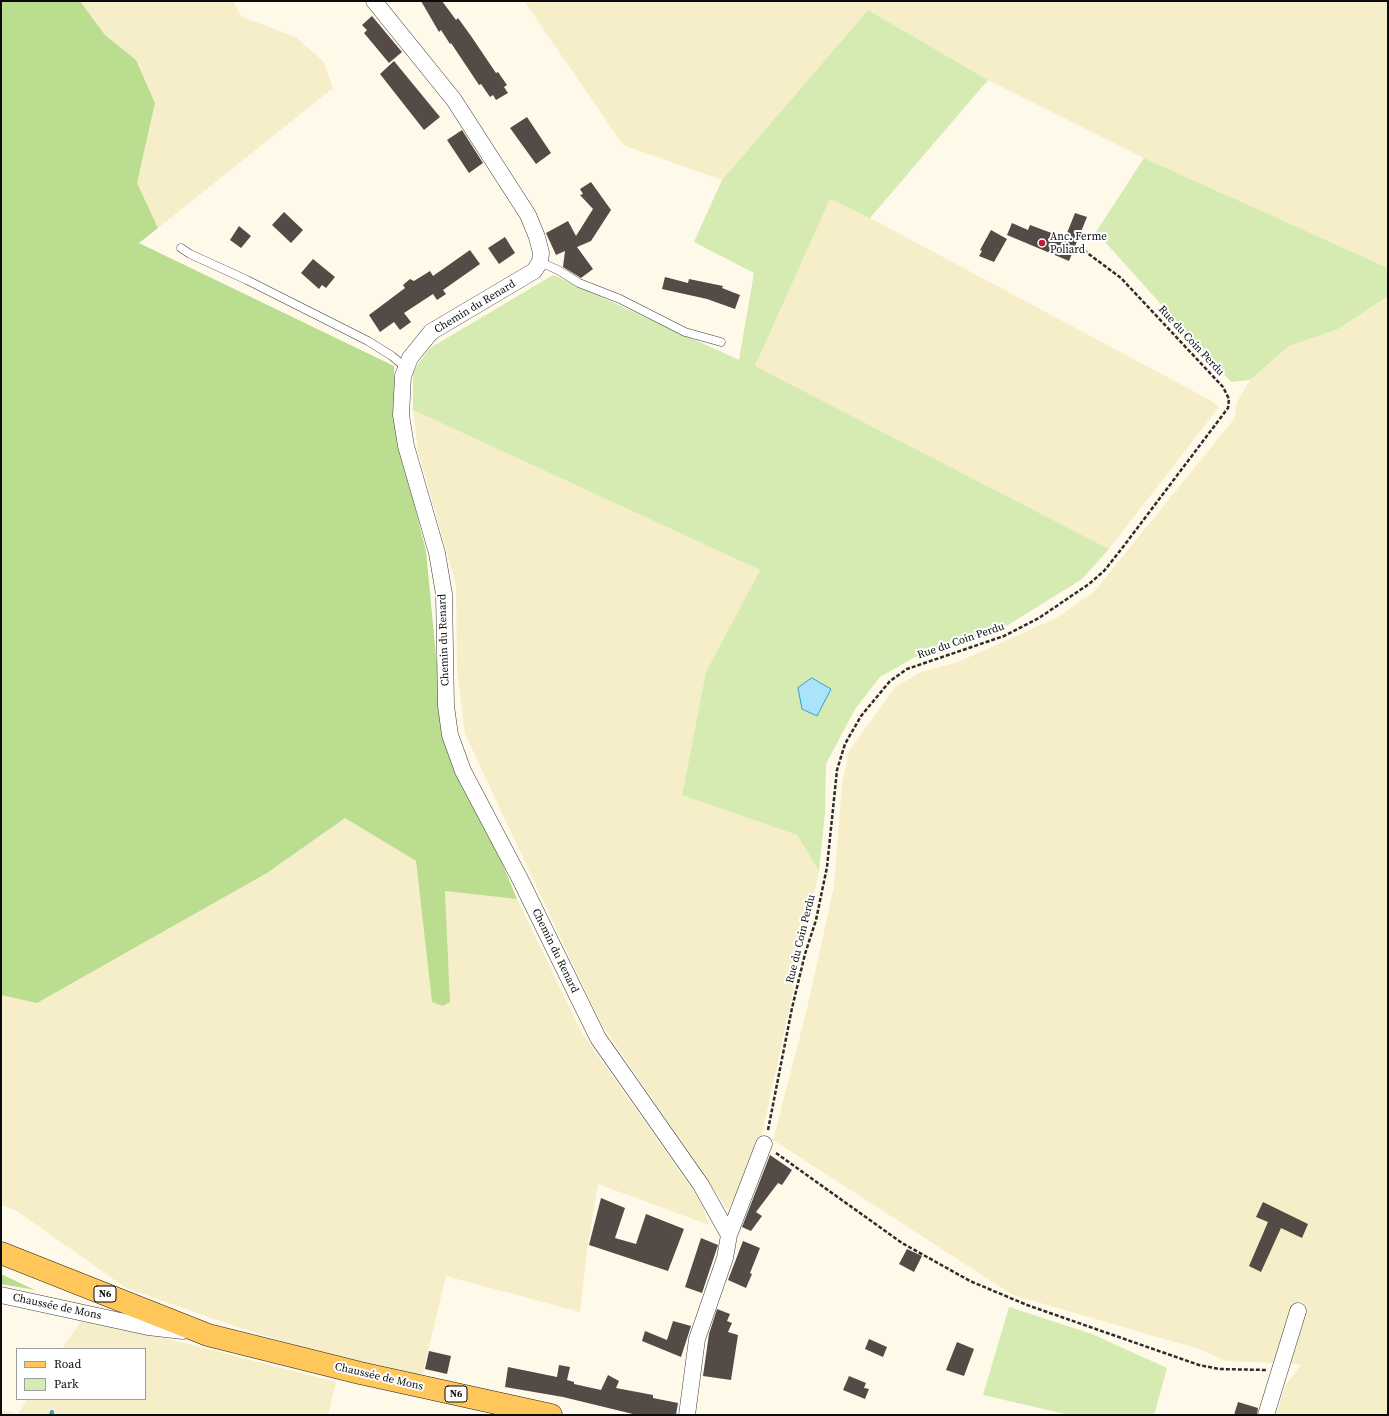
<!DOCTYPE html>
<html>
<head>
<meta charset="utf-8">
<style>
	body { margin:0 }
	#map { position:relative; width:1389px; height:1416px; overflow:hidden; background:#fff9ea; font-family:"Source Serif 4",serif }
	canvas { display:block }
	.frame { position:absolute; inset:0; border:2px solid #0b0b0b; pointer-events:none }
	.legend { position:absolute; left:16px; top:1348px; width:130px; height:52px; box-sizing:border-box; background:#fff; border:1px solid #9d9d9d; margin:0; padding:5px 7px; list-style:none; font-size:12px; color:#0b0b0b }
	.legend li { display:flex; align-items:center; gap:8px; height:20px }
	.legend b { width:20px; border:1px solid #9d9d9d }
</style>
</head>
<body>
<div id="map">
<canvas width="1389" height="1416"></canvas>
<div class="frame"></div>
<ul class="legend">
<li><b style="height:5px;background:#ffc75a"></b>Road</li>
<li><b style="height:11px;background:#d5ebb1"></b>Park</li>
</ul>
</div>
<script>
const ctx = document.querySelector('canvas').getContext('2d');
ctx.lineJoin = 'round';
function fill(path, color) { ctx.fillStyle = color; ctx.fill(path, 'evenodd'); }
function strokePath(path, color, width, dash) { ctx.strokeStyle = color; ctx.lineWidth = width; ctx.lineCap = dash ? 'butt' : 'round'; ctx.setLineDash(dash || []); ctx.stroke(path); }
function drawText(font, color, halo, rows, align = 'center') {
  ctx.font = font + ' "Source Serif 4",serif'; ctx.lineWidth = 4; ctx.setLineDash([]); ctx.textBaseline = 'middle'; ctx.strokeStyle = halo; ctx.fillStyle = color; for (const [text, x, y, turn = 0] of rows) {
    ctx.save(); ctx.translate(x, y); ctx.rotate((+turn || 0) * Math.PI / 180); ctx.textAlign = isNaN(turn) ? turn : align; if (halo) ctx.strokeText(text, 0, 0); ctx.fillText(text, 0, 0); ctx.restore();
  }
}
const farmland = new Path2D(`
	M80,1H233L242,17L296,37L324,62L333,88L158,228L137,183L155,103L136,60L105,35Z
	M524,1H1388V268L1144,158L988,80L868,10L722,180L623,145Z
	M830,199L870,218L1210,400L1219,407L1109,549L755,366Z
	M1388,296V1415H1276L1284,1388L1301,1364L1226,1361L1199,1349L1013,1295L773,1140L807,1009L834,886L842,784L849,751L895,687L921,672L958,662L1056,618L1094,592L1234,419L1237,402L1250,380L1289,346L1338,329Z
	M413,410L760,570L706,672L682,795L797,835L819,871L760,1144L728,1210L600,1022L465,734L457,670L456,585L418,451Z
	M345,818L416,861L432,1002H450L445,891L517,899L582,1033L700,1200L709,1225L598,1184L588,1244L580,1312L446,1276L422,1376L309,1349L240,1328L126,1288L17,1211L1,1205V995L37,1003L267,873Z
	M84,1317L336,1382L328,1415H1V1410L18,1414L28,1399H145V1349H62Z`);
const green = new Path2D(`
	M868,10L988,80L870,218L830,199L755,366L1109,549L1082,579L1008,625L915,657L880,677L855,709L826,764L825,813L819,871L797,835L682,795L706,672L760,570L413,410V371L430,348L553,275L739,360L754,273L694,242L722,180Z
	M1144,158L1388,268V296L1338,329L1289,346L1250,380L1231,382L1096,232Z
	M1009,1307L1092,1334L1167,1368L1154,1415H1065V1414L983,1395Z`);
const forest = new Path2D(`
	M1,1H80L105,35L136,60L155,103L137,183L158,228L139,243L394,366L395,427L426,551L438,677L459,759L517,899L445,891L450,1002L443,1006L432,1002L416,861L345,818L267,873L37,1003L1,995Z
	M1,1274L35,1290L1,1284Z`);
const water = new Path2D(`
	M812,678L831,689L817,716L802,709L798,688Z`);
const stream = new Path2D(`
	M51,1415L52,1412`);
const building = new Path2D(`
	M421,1H442L456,20L458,18L471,36L496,73L498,72L507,85L504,87L508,93L496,100L493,95L490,97L481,84L479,85L451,43L450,44L441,30L439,32Z
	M372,16L402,52L389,63L364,33L367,30L362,25Z
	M394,61L440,117L424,130L380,74Z
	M527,117L551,153L536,164L510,128Z
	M462,130L483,163L469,173L447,140Z
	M591,182L611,210L591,241L577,247L593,269L581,278L563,267L565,251L556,255L546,233L568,221L576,236L593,209L580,195L583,194L580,189Z
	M284,212L303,230L291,243L272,225Z
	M1075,213L1087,217L1069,261L1007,235L1012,223L1028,230L1030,225L1065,238Z
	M239,226L251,236L241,248L230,240Z
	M991,230L1007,239L994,262L979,256L982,251L980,250Z
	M505,237L515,253L499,264L488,248Z
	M470,250L480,264L443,290L446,294L437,300L433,294L404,313L411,322L400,330L394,322L380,332L369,315L405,288L403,285L410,279L414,281L430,271L433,276Z
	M313,259L335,277L326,288L322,285L319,289L301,273Z
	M665,277L688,283L689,279L723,286L722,288L740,295L735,309L707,299L662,289Z
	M770,1155L792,1170L782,1185L778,1183L756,1212L762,1216L751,1231L742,1227Z
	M601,1198L625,1208L615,1238L636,1244L646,1214L684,1229L668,1271L589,1245Z
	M1263,1202L1308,1224L1302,1238L1281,1228L1261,1272L1249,1266L1268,1222L1256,1217Z
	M701,1238L718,1245L702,1293L685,1287Z
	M743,1241L760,1248L750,1273L752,1274L746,1288L728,1280Z
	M907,1249L922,1256L914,1272L899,1264Z
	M717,1309L730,1314L727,1321L732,1323L728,1332L738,1335L731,1380L703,1376L709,1334Z
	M673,1321L691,1326L681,1357L642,1341L645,1331L667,1340Z
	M869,1339L887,1347L883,1357L865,1349Z
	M957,1342L974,1349L964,1376L946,1370Z
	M429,1351L451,1356L447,1374L425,1369Z
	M559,1365L570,1367L567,1380L574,1382V1384L601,1390L608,1375L619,1381L616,1388L653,1395V1398L678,1403L676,1415H637L563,1397L505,1387L508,1367L557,1377Z
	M849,1376L866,1383L864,1388L869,1389L865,1399L843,1390Z
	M1238,1402L1258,1408L1257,1415H1234Z`);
const path = new Path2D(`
	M768,1130L792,1008L805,954L816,920L827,867L837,770L845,744L861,716L890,681L907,669L1004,636L1039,618L1089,584L1104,571L1123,547L1228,408L1229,399L1223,387L1121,278L1078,246
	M776,1153L902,1243L970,1281L1027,1305L1199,1365L1219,1369L1266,1370`);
const service = new Path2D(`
	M181,248L190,254L247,280L368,341L392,356L406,368
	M540,262L558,270L579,283L620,299L685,332L721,342`);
const minor = new Path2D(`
	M374,1L454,100L528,215L537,237L541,253L540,262L534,271L431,332L410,358L403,376L401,415L406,446L437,553L444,594L446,706L450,735L463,771L520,879L598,1038L701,1185L729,1235
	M1,1295L148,1327L183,1331
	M687,1415L697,1339L725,1258L729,1235L764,1144
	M1266,1415L1298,1311`);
const primary = new Path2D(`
	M1,1253L208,1335L360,1373L551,1415`);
const markers = [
	[1042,243,4,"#c21c34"]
];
const shields = [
	[105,1294,22],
	[456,1394,22]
];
const shieldNames = [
	["N6",105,1294],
	["N6",456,1394]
];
const poiNames = [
	["Anc. Ferme",1050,237],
	["Poliard",1050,250]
];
const streetNames = [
	["Chemin du Renard",475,307,-31],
	["Rue du Coin Perdu",1191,341,47],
	["Chemin du Renard",444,640,-92],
	["Rue du Coin Perdu",961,641,-19],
	["Rue du Coin Perdu",801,939,-76],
	["Chemin du Renard",555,951,64],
	["Chaussée de Mons",57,1307,12],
	["Chaussée de Mons",379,1377,13]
];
fill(farmland, '#f6eec8');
fill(green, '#d5ebb1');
fill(forest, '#badd90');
fill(water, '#abe4fa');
strokePath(water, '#2ea2d5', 1);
strokePath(stream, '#2ea2d5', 4);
fill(building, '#544b47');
strokePath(service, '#3e3e3e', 9);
strokePath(minor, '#3e3e3e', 17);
strokePath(primary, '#1c1c1c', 23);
strokePath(path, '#2d2d2d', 2.5, [4, 2]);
strokePath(service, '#fff', 8);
strokePath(minor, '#fff', 16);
strokePath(primary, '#ffc75a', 22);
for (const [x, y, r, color] of markers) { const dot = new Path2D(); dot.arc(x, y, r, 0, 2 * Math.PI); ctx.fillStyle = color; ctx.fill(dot); strokePath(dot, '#fff', 1.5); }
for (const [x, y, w] of shields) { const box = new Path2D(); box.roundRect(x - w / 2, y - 8, w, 16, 3); ctx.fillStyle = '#fff'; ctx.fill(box); strokePath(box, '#0b0b0b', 1); }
drawText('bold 10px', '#0b0b0b', null, shieldNames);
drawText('11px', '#0b0b0b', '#fff', poiNames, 'left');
drawText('11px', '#0b0b0b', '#fff', streetNames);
</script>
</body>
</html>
